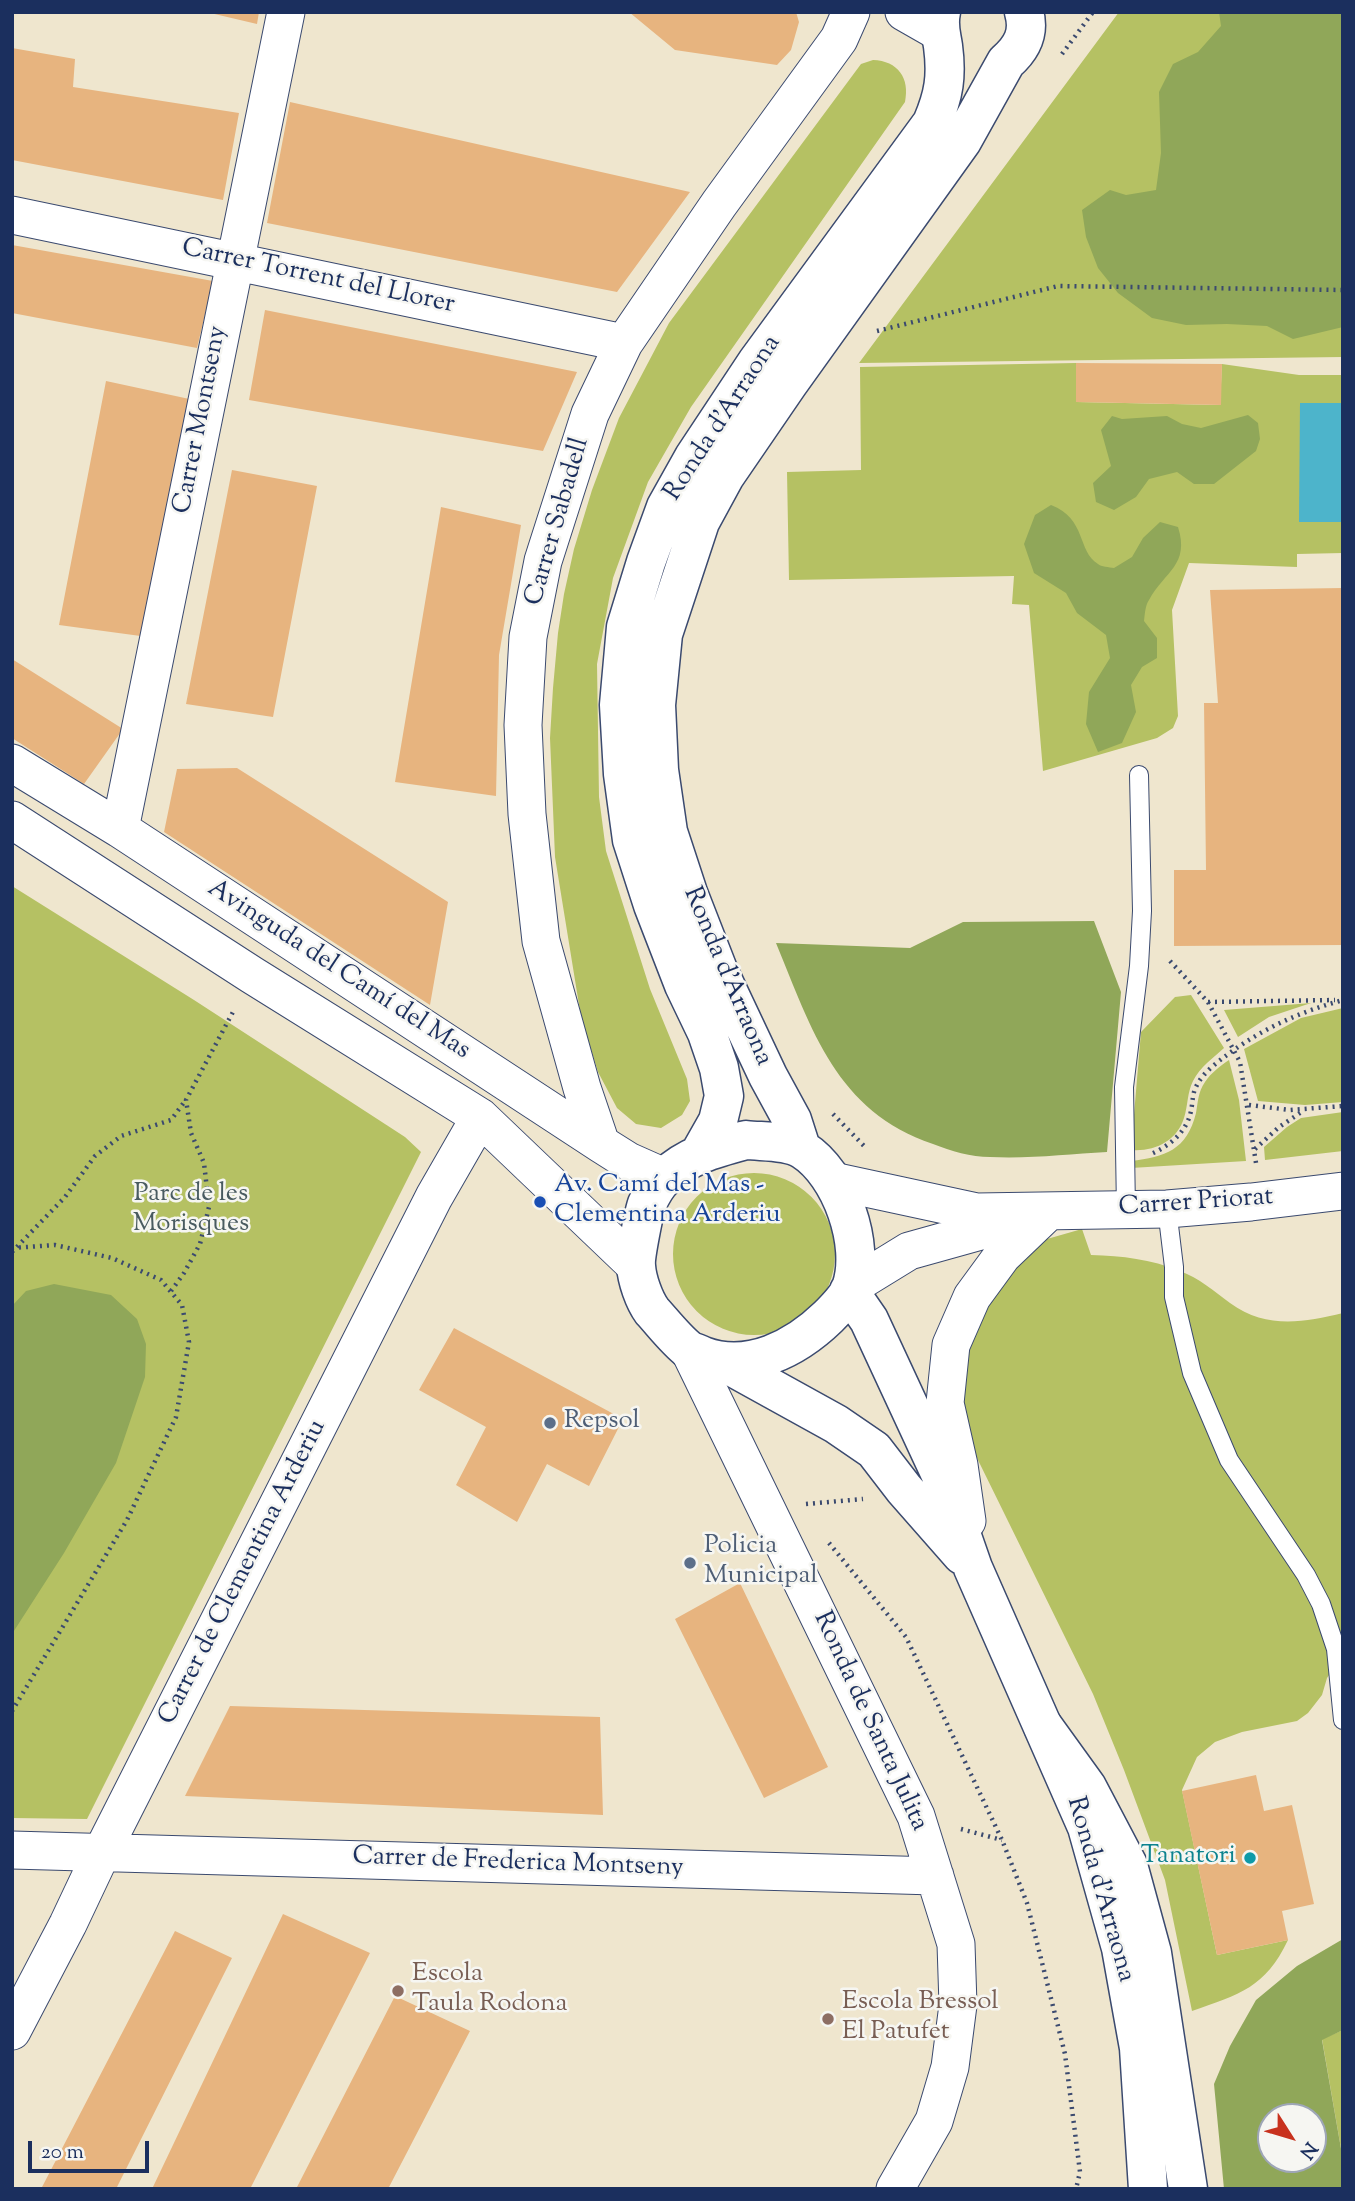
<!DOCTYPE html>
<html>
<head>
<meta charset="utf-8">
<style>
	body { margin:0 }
	#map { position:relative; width:1355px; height:2201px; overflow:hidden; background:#efe6ce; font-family:"Sorts Mill Goudy",serif }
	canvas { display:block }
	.frame { position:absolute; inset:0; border:14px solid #1b2f5e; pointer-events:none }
	.north { position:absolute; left:1257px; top:2103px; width:70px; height:70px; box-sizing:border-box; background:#f6f6f2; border:2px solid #9ea6b7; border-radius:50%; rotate:127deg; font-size:19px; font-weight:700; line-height:28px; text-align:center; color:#1b2f5e }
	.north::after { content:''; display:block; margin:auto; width:24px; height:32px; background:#c8321e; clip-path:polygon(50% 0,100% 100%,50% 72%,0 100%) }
	.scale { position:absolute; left:28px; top:2141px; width:121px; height:32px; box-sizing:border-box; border:4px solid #1b2f5e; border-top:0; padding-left:9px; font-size:21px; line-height:24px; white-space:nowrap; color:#1b2f5e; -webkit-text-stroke:5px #f6f6f2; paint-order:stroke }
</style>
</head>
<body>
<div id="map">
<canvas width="1355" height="2201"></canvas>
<div class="frame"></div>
<div class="north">N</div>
<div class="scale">20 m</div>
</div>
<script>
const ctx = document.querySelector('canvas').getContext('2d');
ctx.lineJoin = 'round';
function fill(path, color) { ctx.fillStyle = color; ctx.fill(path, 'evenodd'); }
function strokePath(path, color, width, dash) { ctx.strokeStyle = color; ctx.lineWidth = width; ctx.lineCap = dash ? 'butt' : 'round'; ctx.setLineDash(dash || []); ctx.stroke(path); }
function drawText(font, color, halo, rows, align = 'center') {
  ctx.font = font + ' "Sorts Mill Goudy",serif'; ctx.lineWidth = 5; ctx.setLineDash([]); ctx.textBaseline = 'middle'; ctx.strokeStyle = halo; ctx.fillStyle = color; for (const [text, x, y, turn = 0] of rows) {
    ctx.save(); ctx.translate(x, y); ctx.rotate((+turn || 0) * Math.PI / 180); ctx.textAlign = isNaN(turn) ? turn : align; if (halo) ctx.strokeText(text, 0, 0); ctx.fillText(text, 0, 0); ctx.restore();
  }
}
const green = new Path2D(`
	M1119,12H1343V357L859,363Z
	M873,60C898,61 910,78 905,102L691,407L648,482L613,578L597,664L599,797L606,851L650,989L687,1079L690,1101L682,1115L661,1128L636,1124L617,1108L598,1072L581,1017L555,857L553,809L550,738L553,688L558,633L564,594L574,549L592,490L619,418L669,323L861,64Z
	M1076,363L1077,402L1220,405L1222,364L1299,375H1343V553L1297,554V567L1189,563L1172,610L1178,716L1173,728L1157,738L1043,771L1029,605L1012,604L1014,576L789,580L787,472L861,470L860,367Z
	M12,886L194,1000L405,1137L421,1152L87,1819L12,1818Z
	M1191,995L1224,1048C1213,1058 1200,1067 1193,1081C1187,1093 1188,1106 1184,1118C1177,1141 1154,1152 1131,1150L1141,1032L1175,997Z
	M1311,1003L1269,1017L1238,1037L1224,1010Z
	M1343,1008V1102L1305,1105L1258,1101L1244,1049L1301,1018Z
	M1229,1060L1239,1100L1246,1161L1131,1168V1161C1165,1157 1187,1150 1196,1113C1198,1102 1198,1092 1205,1082C1211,1073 1220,1066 1229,1060Z
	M1343,1112V1151L1265,1160L1264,1147L1287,1127L1301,1118Z
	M673 1254a81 81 0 1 1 162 0a81 81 0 1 1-162 0Z
	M1082,1229L1091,1255C1123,1256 1150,1259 1180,1271C1199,1278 1214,1291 1230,1303C1266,1329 1302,1323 1343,1313V1655L1327,1678L1322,1695L1308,1713L1297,1721L1242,1732L1215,1742L1197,1757L1182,1790L1217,1955L1288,1940C1265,1988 1240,1994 1192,2011L1165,1880L1124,1770L1093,1694L977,1458L961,1414L968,1327L1022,1256L1047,1239Z
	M1343,2030V2160L1322,2039Z`);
const forest = new Path2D(`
	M1219,12H1343V327L1293,339L1267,326L1227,324L1186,325L1152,318L1118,293L1098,268L1086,237L1082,210L1110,190L1126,195L1156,190L1161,153L1159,92L1173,64L1198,52L1221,26Z
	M1248,415L1258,423L1260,439L1256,451L1214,484H1194L1177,472L1149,479L1136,497L1114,510L1096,502L1093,483L1111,466L1101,430L1112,416L1122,419L1167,416L1182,424L1201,428Z
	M1051,505C1087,519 1077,551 1098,564C1101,567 1109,567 1114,568L1132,557L1143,538L1160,522L1178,527C1190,565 1165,571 1149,600C1145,606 1145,614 1144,621L1157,638V658L1142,667L1131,685L1136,712L1122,743L1098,752L1086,724L1089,692L1110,658L1106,635L1077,613L1066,593L1034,573L1024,544L1035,515Z
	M1094,921L1121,992L1107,1152C1069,1154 1029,1159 990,1157C971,1157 951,1151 933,1144C836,1111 812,1030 776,943L910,948L963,922Z
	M54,1284L111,1295L137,1319L146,1344L145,1377L116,1463L64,1553L12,1634V1306L26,1291Z
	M1343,1939V2030L1322,2040L1343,2160V2189H1224L1214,2084L1230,2046L1256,2000L1297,1966ZM1313,2117V2159H1271V2117Z`);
const water = new Path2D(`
	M1300,403H1343V522H1299Z`);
const building = new Path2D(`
	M206,12H259L257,24Z
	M629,12H796L799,22L791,50L777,65L675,50Z
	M12,48L75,59L73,87L239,113L223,200L12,160Z
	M290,102L690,192L617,292L267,223Z
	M12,245L213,281L197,348L12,313Z
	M265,310L577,372L543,451L249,400Z
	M1076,363L1222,364L1221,405L1076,402Z
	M106,381L194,400L148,637L59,625Z
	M232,470L317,486L273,717L186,704Z
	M441,507L521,525L499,655L496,796L395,782Z
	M1343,588V945L1174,946V870H1206L1204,703H1218L1210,590Z
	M12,659L123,729L84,784L12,738Z
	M237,768L448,902L430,1005L164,832L177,769Z
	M454,1328L623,1419L589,1486L547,1464L517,1522L456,1485L486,1427L419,1390Z
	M740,1583L828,1767L764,1798L675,1619Z
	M230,1706L600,1717L603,1815L185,1796Z
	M1256,1775L1264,1811L1292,1805L1314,1904L1282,1911L1288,1940L1217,1955L1182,1791Z
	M283,1914L370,1953L250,2189H152Z
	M175,1931L232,1958L116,2189H41Z
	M395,1996L470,2031L388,2189H296Z`);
const path = new Path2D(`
	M1062,54L1093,12
	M877,331L1058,286L1343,290
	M1170,961L1208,1002L1240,1062L1256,1163
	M1208,1002L1335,1000
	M1249,1105L1290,1110L1343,1106
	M833,1114L866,1148
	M1255,1149L1279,1127L1303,1111
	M1153,1153C1171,1145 1187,1131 1191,1111C1193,1102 1192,1093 1197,1085C1203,1073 1216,1063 1227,1055C1263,1028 1300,1012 1343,1000
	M12,1248L55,1245L112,1258L161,1280L182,1305L189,1342L176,1417L127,1520L12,1711
	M12,1252L65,1197L95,1156L121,1136L171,1120L185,1101
	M171,1291L184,1273L200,1244L209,1207L204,1163L191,1133L186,1100L234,1010
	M806,1504L863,1499
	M829,1543L906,1637L1002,1840L1027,1903L1065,2054L1080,2172L1076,2189
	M961,1829L1002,1840`);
const lane = new Path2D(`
	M1167,1209L1174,1267V1297L1192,1373L1229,1460L1306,1575L1321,1604L1336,1649L1343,1720
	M1126,1210L1124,1087L1139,966L1142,911L1139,775`);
const street = new Path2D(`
	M904,12L939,32
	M12,215L624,343
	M12,763L120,829L601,1144L628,1161L664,1177
	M12,820L252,975L480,1117L636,1266
	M120,829L286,12
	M601,1144L582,1088L541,941L527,814L523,725L528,637L543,561L590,414L624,343L719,204L839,39L851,12
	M833,1181L977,1212L1167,1209L1251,1202L1343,1191
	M852,1286L909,1251L1013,1222
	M689,1350L916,1816L956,1944L958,2005L950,2067L934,2121L895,2189
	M967,1521L959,1465L945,1403L951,1345L972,1297L1002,1256L1048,1212
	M12,1850L935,1876
	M12,2031L68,1924L102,1852L434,1197L480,1117`);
const secondary = new Path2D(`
	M746,1140C763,1142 788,1140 803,1150C841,1174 866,1245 851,1288C847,1298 836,1309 828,1317C796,1348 749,1373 703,1356C699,1354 693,1352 689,1350C676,1340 663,1323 652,1311C644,1300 637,1280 636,1266C635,1257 644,1212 647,1204C651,1195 658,1183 665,1177C688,1155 716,1148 746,1140Z
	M801,1148L792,1120L768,1076L718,970L688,893L668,832L659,770L656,705L663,634L700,522L725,476L788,384L962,141L1006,62C1022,48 1030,33 1024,12
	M701,1151L718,1121L724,1096L719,1068L707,1033L684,985L653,905L632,840L623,774L619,705L626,627L646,562L666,507L694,457L757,362L932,123C944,95 947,76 943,46C941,33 938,25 941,12
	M849,1291L869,1320L940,1473L973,1568L1087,1827L1121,1948L1139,2048L1148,2189
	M722,1361L836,1424L874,1450L904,1489L962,1555`);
const highway = new Path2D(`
	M1043,1726L1087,1787L1128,1865L1152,1953L1188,2189`);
const markers = [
	[540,1202,7,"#1a4fb4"],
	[550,1423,7,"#5c6f8a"],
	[690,1563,7,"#5c6f8a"],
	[1250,1858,7,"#0f9aa8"],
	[398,1991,7,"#8d6e63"],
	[828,2019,7,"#8d6e63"]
];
const streetNames = [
	["Carrer Torrent del Llorer",318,278,12],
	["Ronda d'Arraona",724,419,-57],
	["Carrer Montseny",202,420,-79],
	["Carrer Sabadell",559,522,-74],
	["Avinguda del Camí del Mas",338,971,33],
	["Ronda d'Arraona",726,977,67],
	["Carrer Priorat",1196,1204,-4],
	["Carrer de Clementina Arderiu",244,1573,-63],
	["Ronda de Santa Julita",869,1722,65],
	["Carrer de Frederica Montseny",518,1864,2],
	["Ronda d'Arraona",1099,1890,74]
];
const transitNames = [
	["Av. Camí del Mas -",554,1187],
	["Clementina Arderiu",554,1217]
];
const parkNames = [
	["Parc de les",191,1196],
	["Morisques",191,1226]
];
const serviceNames = [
	["Repsol",564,1423],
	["Policia",704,1548],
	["Municipal",704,1578]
];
const cultureNames = [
	["Tanatori",1236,1858]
];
const educationNames = [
	["Escola",412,1976],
	["Taula Rodona",412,2006],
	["Escola Bressol",842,2004],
	["El Patufet",842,2034]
];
fill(green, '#b5c163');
fill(forest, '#90a759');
fill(water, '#4db4cb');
fill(building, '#e7b47f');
strokePath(lane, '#3b4a6f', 20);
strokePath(street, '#3b4a6f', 39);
strokePath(secondary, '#3b4a6f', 41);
strokePath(highway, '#3b4a6f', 41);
strokePath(path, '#3b4a6f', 4.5, [2, 5]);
strokePath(lane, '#fff', 18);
strokePath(street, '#fff', 37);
strokePath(secondary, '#fff', 38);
strokePath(highway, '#fff', 38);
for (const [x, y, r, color] of markers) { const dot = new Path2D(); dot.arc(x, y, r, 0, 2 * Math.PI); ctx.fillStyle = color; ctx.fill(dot); strokePath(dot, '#f6f6f2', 2.5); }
drawText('26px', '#1b2f5e', '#f6f6f2', streetNames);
drawText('26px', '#164399', '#f6f6f2', transitNames, 'left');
drawText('26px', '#495b60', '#f6f6f2', parkNames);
drawText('26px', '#4e5e75', '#f6f6f2', serviceNames, 'left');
drawText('26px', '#0d838f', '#f6f6f2', cultureNames, 'right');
drawText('26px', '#785e54', '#f6f6f2', educationNames, 'left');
</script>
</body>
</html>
